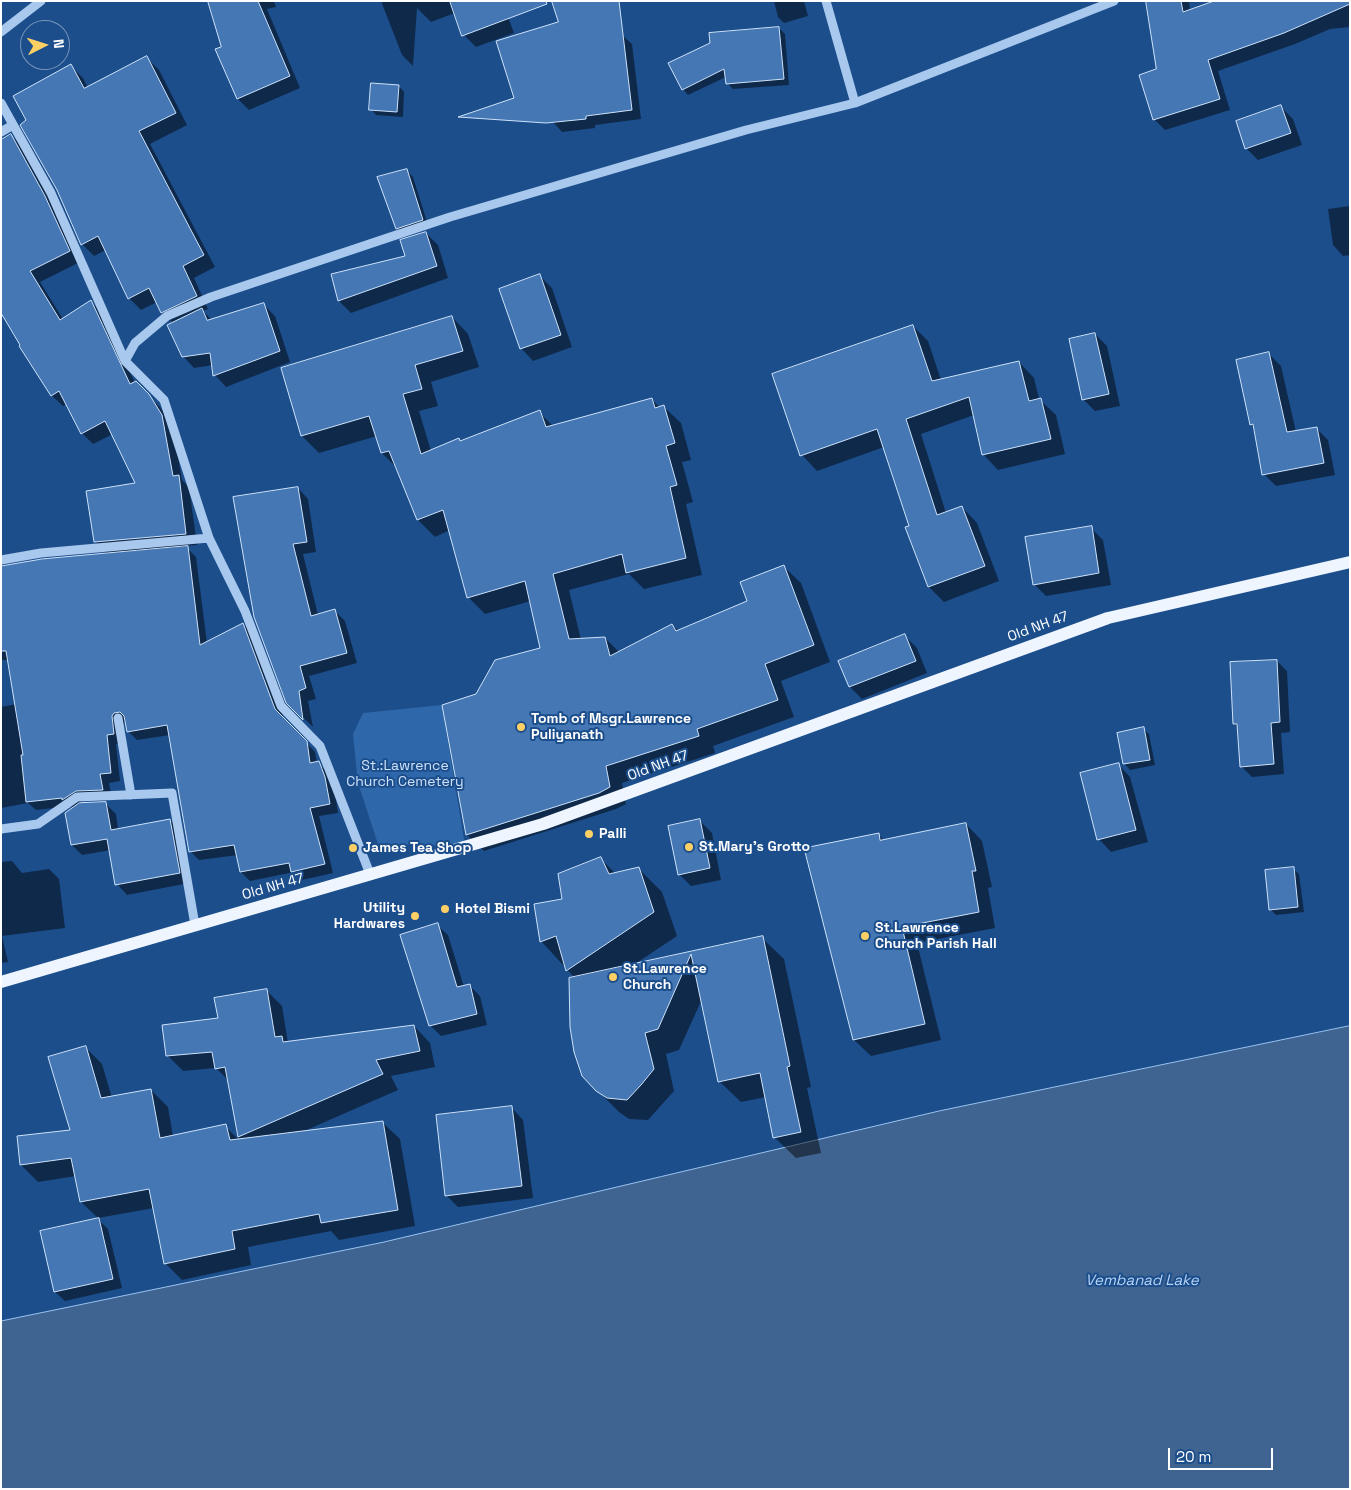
<!DOCTYPE html>
<html>
<head>
<meta charset="utf-8">
<style>
	body { margin:0 }
	#map { position:relative; width:1351px; height:1490px; overflow:hidden; background:#1c4e8c; font-family:"Space Grotesk",sans-serif }
	canvas { display:block }
	.frame { position:absolute; inset:0; border:2px solid #fff; pointer-events:none }
	.north { position:absolute; left:20px; top:20px; width:50px; height:50px; box-sizing:border-box; background:#1c4e8c; border:1px solid #7795ba; border-radius:50%; rotate:85deg; font-size:14px; font-weight:700; line-height:20px; text-align:center; color:#fff }
	.north::after { content:''; display:block; margin:auto; width:18px; height:22px; background:#fdd066; clip-path:polygon(50% 0,100% 100%,50% 72%,0 100%) }
	.scale { position:absolute; left:1168px; top:1448px; width:105px; height:22px; box-sizing:border-box; border:2px solid #fff; border-top:0; padding-left:6px; font-size:15px; line-height:18px; white-space:nowrap; color:#fff; -webkit-text-stroke:4px #1c4e8c; paint-order:stroke }
</style>
</head>
<body>
<div id="map">
<canvas width="1351" height="1490"></canvas>
<div class="frame"></div>
<div class="north">N</div>
<div class="scale">20 m</div>
</div>
<script>
const ctx = document.querySelector('canvas').getContext('2d');
ctx.lineJoin = 'round';
function fill(path, color) { ctx.fillStyle = color; ctx.fill(path, 'evenodd'); }
function strokePath(path, color, width, dash) { ctx.strokeStyle = color; ctx.lineWidth = width; ctx.lineCap = dash ? 'butt' : 'round'; ctx.setLineDash(dash || []); ctx.stroke(path); }
function drawText(font, color, halo, rows, align = 'center') {
  ctx.font = font + ' "Space Grotesk",sans-serif'; ctx.lineWidth = 4; ctx.setLineDash([]); ctx.textBaseline = 'middle'; ctx.strokeStyle = halo; ctx.fillStyle = color; for (const [text, x, y, turn = 0] of rows) {
    ctx.save(); ctx.translate(x, y); ctx.rotate((+turn || 0) * Math.PI / 180); ctx.textAlign = isNaN(turn) ? turn : align; if (halo) ctx.strokeText(text, 0, 0); ctx.fillText(text, 0, 0); ctx.restore();
  }
}
const green = new Path2D(`
	M442,705L465,846L378,844L358,783L353,734L363,713Z`);
const water = new Path2D(`
	M1350,1026V1489H1V1321L384,1242L939,1111Z`);
const shadow = new Path2D(`
	M209,1H274L276,7L267,9L300,88L249,110L238,99L217,50L222,48Z
	M381,1H502L514,33L476,47L464,35L455,13L431,22L417,8L413,66L402,55Z
	M774,1H804L808,16L784,23L778,17Z
	M1148,1H1189L1190,11L1350,1V27L1330,29L1295,44L1218,71L1230,110L1165,130L1154,119L1158,70Z
	M560,23L622,35L632,44L641,119L595,125V128L562,132L553,122Z
	M779,28L785,34L789,85L733,89L727,83L726,77L688,95L683,89Z
	M147,58L159,70L187,125L150,144L215,267L194,278L208,309L203,311L212,320L264,305L275,316L290,362L226,387L215,375L213,365L194,368L183,356L168,325L172,322L162,312L157,302L141,310L129,298L106,250L94,256L82,244L71,66L83,78L88,88Z
	M399,86L404,92L403,117L376,115L371,109Z
	M1281,107L1293,119L1302,145L1258,160L1246,148Z
	M11,135L22,146L56,208L80,262L40,282L63,319L91,302L102,313L135,383L160,407L173,428L182,480L189,487L197,545L185,546L196,557L207,643L243,624L252,633L284,719L315,752L317,763L328,772L334,787L338,813L319,816L333,873L302,880L294,872L250,881L241,872L238,855L199,860L190,851L170,735L137,740L128,731L126,721L121,726L123,743L116,744L120,781L109,783L112,798L86,799L78,804L105,803L116,814L118,829L170,820L180,831L189,883L127,895L117,884L111,850L82,855L72,845L73,809L71,806L36,810L28,803L1,808V707L16,704L9,660H1V591L108,555L95,541L136,484L113,434L93,444L82,433L67,404L63,406L51,395L20,347Z
	M407,171L413,177L428,225L403,234L397,228Z
	M1350,206V255L1343,256L1333,245L1328,209Z
	M426,233L438,245L448,278L351,313L339,301L333,275L407,257Z
	M539,275L552,288L572,347L533,361L521,348Z
	M452,317L468,334L479,367L431,382L438,406L419,411L431,451L539,412L553,426L652,399L660,408L664,407L681,423L691,460L682,462L693,502L686,504L702,575L644,589L629,574L569,590L581,640L605,638L620,653L672,625L679,631L749,602L784,567L801,583L830,662L781,681L794,717L713,746L715,753L622,783L626,804L616,809L484,851L467,835L477,695L541,649L531,601L485,614L468,597L450,530L435,537L418,520L397,468L382,453L377,436L319,453L302,436L282,369Z
	M913,326L928,341L941,380L1019,362L1034,378L1039,399L1056,415L1065,454L998,470L983,454L974,415L921,434L946,513L962,507L977,523L999,581L944,602L929,587L884,447L817,471L802,455Z
	M1095,334L1107,346L1120,406L1095,411L1083,399Z
	M1269,354L1281,366L1296,432L1316,428L1328,440L1335,475L1276,486L1264,474L1255,428L1251,424Z
	M298,488L308,499L316,552L303,554L318,615L335,611L345,621L357,663L309,676L316,699L308,701L313,727L287,702L255,617Z
	M1091,528L1103,540L1111,585L1046,596L1034,584Z
	M905,636L917,648L927,673L862,699L850,687Z
	M1277,661L1287,671L1290,732L1281,733L1284,774L1252,777L1241,766L1239,728L1234,724Z
	M1143,729L1149,734L1155,765L1130,770L1125,764Z
	M1118,764L1130,777L1148,842L1111,852L1099,839Z
	M700,821L712,833L721,880L691,886L679,874Z
	M966,824L982,841L992,887L988,888L995,928L917,943L941,1040L871,1056L854,1040L806,849L878,834L884,840Z
	M601,859L616,874L638,868L662,892L677,936L632,966L762,938L784,959L811,1087L807,1088L821,1153L796,1158L774,1137L766,1097L741,1102L719,1081L702,999L679,1050L666,1054L674,1091L648,1120L629,1119L619,1112L597,1090L575,978L541,941L564,900Z
	M12,861L22,873L49,869L59,879L65,928L2,936L8,962L1,963V862Z
	M1293,869L1299,874L1304,912L1276,915L1270,909Z
	M437,925L448,935L464,987L469,985L480,996L487,1025L441,1036L430,1025Z
	M266,990L282,1006L288,1043L414,1026L430,1043L435,1067L391,1076L398,1090L302,1132L383,1123L400,1139L415,1226L339,1240L331,1231L248,1247L251,1265L182,1280L165,1263L154,1208L98,1218L81,1202L76,1176L38,1182L21,1165L72,1131L85,1047L102,1064L112,1098L151,1090L168,1107L173,1136L225,1126L239,1140L228,1080L216,1068L183,1071L167,1055Z
	M511,1107L523,1120L533,1198L458,1207L446,1195Z
	M98,1219L108,1229L122,1288L65,1301L55,1292L42,1232Z`);
const building = new Path2D(`
	M208,1H258L290,76L237,99L215,49L221,47Z
	M450,1H546L547,4L462,36Z
	M552,1H619L632,110L586,116V119L546,123L458,117L514,98L496,41L558,22Z
	M1146,1H1181L1183,12L1214,1H1350V4L1284,33L1208,60L1220,99L1153,120L1139,75L1156,69Z
	M779,27L784,79L726,84L724,69L682,90L668,63L710,43L709,33Z
	M147,56L176,113L139,131L204,255L183,266L197,296L161,313L149,288L128,299L98,236L81,245L57,190L20,125L26,120L13,96L71,64L84,88Z
	M371,83L399,85L397,112L369,110Z
	M1281,105L1291,133L1245,149L1236,121Z
	M11,134L45,196L70,251L30,271L60,320L91,300L130,384L136,381L149,394L162,415L173,476L179,475L186,534L94,542L86,491L135,483L105,421L81,434L59,391L51,396L19,346L20,345L1,313V140Z
	M407,169L423,220L396,229L377,177Z
	M426,232L437,266L338,301L331,274L405,256L400,240Z
	M540,274L561,335L520,349L499,289Z
	M264,303L280,351L213,376L210,353L182,357L167,325L202,308L207,320Z
	M452,316L463,351L415,365L422,389L403,394L421,454L459,438L460,441L540,410L546,427L652,398L655,408L664,405L675,443L666,446L677,485L670,487L686,558L626,573L622,554L553,574L569,639L605,637L610,656L672,624L676,631L747,601L740,582L784,565L814,645L765,664L778,700L697,729L699,736L606,766L610,787L599,793L466,835L442,705L476,694L495,660L540,648L525,581L467,598L443,510L417,520L389,451L381,453L369,416L301,436L281,368Z
	M913,325L932,381L1019,361L1029,401L1041,398L1051,439L982,455L969,397L906,419L937,515L962,506L985,566L928,587L905,527L909,526L877,429L800,456L772,374Z
	M1095,333L1109,394L1082,400L1069,339Z
	M1269,352L1287,432L1317,427L1324,463L1262,475L1253,424L1250,425L1236,360Z
	M298,487L307,542L293,544L311,616L335,609L347,653L300,666L306,688L299,691L303,720L286,703L254,617L233,497Z
	M1092,526L1099,573L1033,585L1025,537Z
	M188,546L200,645L243,623L275,709L307,741L310,763L319,761L325,777L330,804L310,808L325,864L291,872L289,863L240,872L234,845L189,852L167,725L127,732L124,716L120,712L114,713L112,716L114,734L107,735L111,773L100,774L103,790L76,791L62,800V798L26,802L21,755H23L6,651H1V566L42,559Z
	M905,634L916,661L849,687L838,661Z
	M1277,660L1280,722L1271,723L1274,764L1240,767L1237,724H1233L1230,662Z
	M1144,727L1150,760L1123,764L1117,733Z
	M1119,763L1136,830L1097,840L1080,773Z
	M106,802L111,830L170,819L180,873L115,885L107,839L71,845L65,813L79,803Z
	M700,819L710,868L678,875L668,826Z
	M966,823L976,871H972L979,912L902,927L925,1024L853,1040L804,848L879,833L880,840Z
	M601,857L609,874L639,867L654,912L566,971L556,936L540,942L534,904L562,899L558,874Z
	M1294,867L1298,907L1269,910L1265,870Z
	M438,923L457,987L470,984L477,1014L429,1026L400,935Z
	M763,936L790,1066L787,1067L801,1132L773,1138L760,1073L718,1082L691,954L658,1029L645,1033L654,1069L641,1085L627,1100L607,1098L596,1091L582,1076L574,1052L570,1027L569,978Z
	M267,989L275,1037L282,1036L283,1042L414,1025L420,1051L376,1060L383,1074L238,1137L225,1067L215,1069L212,1052L166,1056L162,1025L218,1018L214,998Z
	M86,1046L101,1098L151,1089L160,1138L226,1124L230,1140L383,1121L398,1210L321,1223L319,1214L232,1231L235,1249L164,1264L149,1189L80,1202L71,1158L20,1165L17,1136L70,1130L48,1057Z
	M512,1106L522,1186L445,1196L436,1115Z
	M99,1218L113,1279L54,1292L40,1231Z`);
const minor = new Path2D(`
	M826,1L855,103
	M1,32L41,1
	M1,103L51,193L125,361
	M1,132L13,125
	M1,560L41,553L209,538
	M118,718L131,795
	M1,829L38,824L77,797L172,793L195,925
	M370,874L320,746L281,706L245,611L209,538L164,400L125,361L135,343L167,316L211,297L450,217L746,130L855,103L1114,1`);
const major = new Path2D(`
	M1,982L543,824L1108,618L1350,562`);
const markers = [
	[521,727,5,"#fdd066"],
	[589,834,5,"#fdd066"],
	[689,847,5,"#fdd066"],
	[353,848,5,"#fdd066"],
	[445,909,5,"#fdd066"],
	[415,916,5,"#fdd066"],
	[865,936,5,"#fdd066"],
	[613,977,5,"#fdd066"]
];
const streetNames = [
	["Old NH 47",1038,627,-20],
	["Old NH 47",658,766,-20],
	["Old NH 47",273,887,-16]
];
const poiNames = [
	["Tomb of Msgr.Lawrence",531,719],
	["Puliyanath",531,735],
	["Palli",599,834],
	["St.Mary's Grotto",699,847],
	["James Tea Shop",363,848],
	["Utility",405,908,"right"],
	["Hardwares",405,924,"right"],
	["Hotel Bismi",455,909],
	["St.Lawrence",875,928],
	["Church Parish Hall",875,944],
	["St.Lawrence",623,969],
	["Church",623,985]
];
const parkNames = [
	["St.:Lawrence",405,766],
	["Church Cemetery",405,782]
];
const waterNames = [
	["Vembanad Lake",1142,1281]
];
fill(green, '#2f68aa');
fill(water, '#406491');
strokePath(water, '#9bc3ef', 1);
fill(shadow, '#0007');
fill(building, '#4477b4');
strokePath(building, '#cee2f9', 1);
strokePath(minor, '#a8c8ed', 9);
strokePath(major, '#eef5ff', 12);
for (const [x, y, r, color] of markers) { const dot = new Path2D(); dot.arc(x, y, r, 0, 2 * Math.PI); ctx.fillStyle = color; ctx.fill(dot); strokePath(dot, '#1c4e8c', 2); }
drawText('14px', '#fff', '#1c4e8c', streetNames);
drawText('bold 14px', '#fff', '#1c4e8c', poiNames, 'left');
drawText('14px', '#cee2f9', '#1c4e8c', parkNames);
drawText('italic 15px', '#b4d2f4', '#1c4e8c', waterNames);
</script>
</body>
</html>
